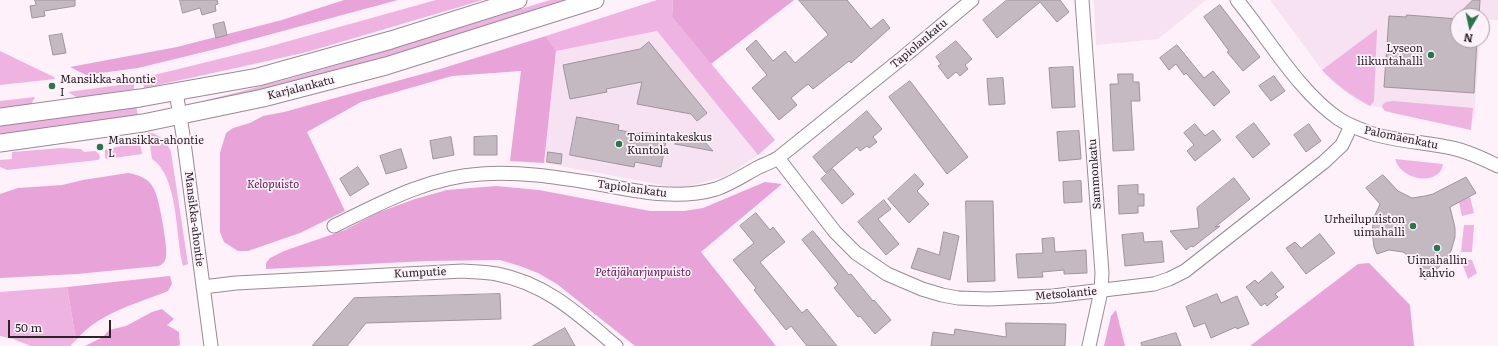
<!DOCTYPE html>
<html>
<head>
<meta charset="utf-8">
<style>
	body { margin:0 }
	#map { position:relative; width:1498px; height:346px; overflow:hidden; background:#fef1fa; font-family:Literata,serif }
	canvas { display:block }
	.north { position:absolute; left:1450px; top:8px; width:40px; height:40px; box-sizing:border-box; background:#fef1fa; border:1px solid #a99fa6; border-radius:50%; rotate:189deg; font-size:11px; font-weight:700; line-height:16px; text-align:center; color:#2a2529 }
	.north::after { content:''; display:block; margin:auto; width:14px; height:18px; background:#25784a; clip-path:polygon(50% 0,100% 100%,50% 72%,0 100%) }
	.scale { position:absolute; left:8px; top:320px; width:103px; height:18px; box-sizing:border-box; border:2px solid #2a2529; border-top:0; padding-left:5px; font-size:12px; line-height:14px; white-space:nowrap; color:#2a2529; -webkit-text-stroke:3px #fef1fa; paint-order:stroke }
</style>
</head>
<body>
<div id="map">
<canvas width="1498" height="346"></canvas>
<div class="north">N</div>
<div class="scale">50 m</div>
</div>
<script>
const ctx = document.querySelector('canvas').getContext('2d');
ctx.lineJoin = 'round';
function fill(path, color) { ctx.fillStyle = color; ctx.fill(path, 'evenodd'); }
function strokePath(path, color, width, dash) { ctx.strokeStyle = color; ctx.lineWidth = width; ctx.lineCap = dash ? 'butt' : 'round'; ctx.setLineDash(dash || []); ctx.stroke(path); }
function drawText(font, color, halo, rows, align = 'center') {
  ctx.font = font + ' Literata,serif'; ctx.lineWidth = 3.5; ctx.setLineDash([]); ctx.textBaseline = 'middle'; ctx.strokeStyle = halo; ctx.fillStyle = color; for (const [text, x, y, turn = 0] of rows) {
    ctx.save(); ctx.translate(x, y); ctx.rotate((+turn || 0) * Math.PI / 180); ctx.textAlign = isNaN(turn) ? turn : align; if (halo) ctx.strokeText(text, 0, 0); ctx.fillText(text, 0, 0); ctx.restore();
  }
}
const built = new Path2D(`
	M1094,0H1206L1158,39L1096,45Z
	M1270,0H1498V20L1482,19V16H1458V40H1480L1474,118L1369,106L1351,96L1334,83L1322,70Z
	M657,31L758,155L726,176L685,187H674L544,163L556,51Z`);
const green = new Path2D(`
	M436,0H483L307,52L236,68L144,88L143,81L146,77L264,48Z
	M550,0H566L396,54L275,87L202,103L207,100C323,72 436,35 550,0Z
	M657,0H673L672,17L775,140L758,155L657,31L556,51L546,36Z
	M1377,29L1374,101L1370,106C1352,96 1336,85 1322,70Z
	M0,51L54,77L55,79L0,85Z
	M134,83V89L78,98L68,92Z
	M35,97L31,105L0,109V101Z
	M1393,101L1473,108L1471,130L1393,113L1385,111L1382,107L1383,104L1386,102Z
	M136,106L138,115L0,135V126Z
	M148,132C159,134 167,141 171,152L188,264L183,266C175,236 179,177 152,159Z
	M135,143H140L142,154L107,159L105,158V150L107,149Z
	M61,148L81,149L84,152L95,151L99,154L100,158L98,160L7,170L0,167V160L12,159V152Z
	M1395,159L1443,164C1440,186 1402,182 1395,159Z
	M1470,197L1474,213L1462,216L1459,202Z
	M1464,225H1474L1472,252H1461Z
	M1461,260H1472L1477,273L1468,279Z
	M67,287L76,340L70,346H31L13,339L0,336V292Z`);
const forest = new Path2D(`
	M344,0H398L216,49L138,68L86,75L70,67L177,47L282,20Z
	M673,0H794L711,64L672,17Z
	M546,36L556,51L544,163L510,161L521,71L452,76L361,102L307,132L345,211L300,233L248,251H238L224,242L220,232V153L226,133L233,128L250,123L263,116L284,112L437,70Z
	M128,173C139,175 149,178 154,189C159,197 168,248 166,257C165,262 163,264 159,266L77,274L0,278V194L18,188L62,185L83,180Z
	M765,182L782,184L701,252L776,346H635L557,284L538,273L520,266L500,260L427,261L266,269V263L270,258L284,251L345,230L377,213L415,199L447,190L496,186L539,190L650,211H684L703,208Z
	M1369,263L1410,305L1414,346H1250L1358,264Z
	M170,276L172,284L168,291C136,304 99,313 76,340L67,287Z
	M162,309L174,319L167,325L179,332L180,345L177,346H85L103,337L109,330L126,326L152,312Z
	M1116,310L1125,346H1104L1111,316Z`);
const building = new Path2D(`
	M35,0H75V6L44,11L45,16L32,18L30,6L36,5Z
	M180,0H217L218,4L215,5L216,11L202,15L200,8L183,13Z
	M799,0H847L871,29L883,19L890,28L851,63L849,61L813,89L808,84L791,98L797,105L779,120L752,88L767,75L746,49L756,40L773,61L785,51L795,63L828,35Z
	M1007,0H1060L1069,12L1057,22L1040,2L997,38L983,20Z
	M1473,0H1480L1479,16H1457Z
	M1220,5L1260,57L1243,71L1227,52L1229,51L1204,17Z
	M1407,15L1458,19V40H1477L1474,93L1384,87L1389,16L1406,17Z
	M224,22L227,35L216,38L213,25Z
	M62,34L66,53L53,55L49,36Z
	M956,41L972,59L965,65L968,69L960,76L956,72L948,79L938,66L941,64L936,57Z
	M649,42L707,113L697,121L691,114L637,104L642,82L606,89L607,92L570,99L563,65L640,49Z
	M1177,45L1204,78L1213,71L1230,92L1214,106L1186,73L1184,75L1176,64L1169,70L1160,58Z
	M1073,67L1075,107L1052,108L1049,68Z
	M1118,74H1133V82H1139L1140,101H1131L1134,150L1113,151L1110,84H1118Z
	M1274,76L1285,91L1271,101L1259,86Z
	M1003,78L1005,104L989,105L987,79Z
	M910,81L968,157L947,174L889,97Z
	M867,111L882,129L873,137L877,142L869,148L867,146L860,151L857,147L826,173L813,157Z
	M577,117L619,125L618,130L640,134V132L667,136L661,167L635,162L634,167L570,155Z
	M1254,123L1270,144L1253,158L1236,137Z
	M1195,124L1205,136L1213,130L1221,140L1195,161L1187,151L1194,145L1184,133Z
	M1309,124L1321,141L1306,152L1294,135Z
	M695,131L713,151L675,144Z
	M1079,131L1081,159L1059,161L1057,132Z
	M497,136V155H474V137Z
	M451,137L454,155L433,159L430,141Z
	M401,149L407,168L386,174L380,156Z
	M548,152L562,154L561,164L547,162Z
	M358,167L369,184L350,196L340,179Z
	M833,169L854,194L842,204L821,179Z
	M915,174L924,184L917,191L929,204L909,223L888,199Z
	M1383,175L1398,191L1412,198L1425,196L1433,194L1466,177L1476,193L1450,207L1455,228V237L1451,251L1442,264L1425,280L1419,272L1421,269L1413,259L1403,252L1389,250L1377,254L1374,247L1372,232L1374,217L1380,204L1366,188Z
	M1234,178L1250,199L1215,227L1220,226L1193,247L1191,246L1186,250L1170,231L1199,228L1197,208Z
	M1081,181L1082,202L1064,203L1063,182Z
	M1138,185V194H1144V206H1138V213L1119,214L1118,186Z
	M884,200L891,209L878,219L899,244L886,255L858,222Z
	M966,201H993L995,281L968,282Z
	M756,213L770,230L773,227L785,242L760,262L802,313L807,309L837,346H807L791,326L786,330L754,290L756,288L733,260L754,243L740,226Z
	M813,231L849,275L851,274L873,301L874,300L891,320L875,334L860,316L858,317L834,288L838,284L802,240Z
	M944,232L959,236L950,280L911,268L918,248L939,255Z
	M1143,233L1144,242L1162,241L1164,262L1125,266L1122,235Z
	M1320,234L1335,253L1306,274L1286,248L1295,242L1301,248Z
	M1054,238L1055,252L1086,250L1087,273L1064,274V270L1042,272L1043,277L1018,278L1016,254L1043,253L1042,239Z
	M1272,272L1284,287L1275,294L1278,297L1267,306L1265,303L1261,306L1246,287L1255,280L1258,283Z
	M500,294L501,319L366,323L347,346H312L354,298Z
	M1217,294L1221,303L1237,296L1249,324L1237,329L1236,327L1211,338L1205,323L1194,327L1186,307Z
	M1006,323L1066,324L1065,346H931L933,332L954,335L955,329L1006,337Z
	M565,328L575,346H533Z
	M1176,333L1181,346H1142L1141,343Z`);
const minor = new Path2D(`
	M1082,0L1102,273L1101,291L1089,346
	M1237,0C1268,38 1299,92 1339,119C1348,125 1359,129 1370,133C1394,141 1422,142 1447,147C1465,150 1482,158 1498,166
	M176,92L183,135L211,346
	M778,158L835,232L856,253L887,274L922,289L942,295L958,298L989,299L1053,296L1154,284L1169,279L1185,271L1324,162L1342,145L1351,126
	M334,226C381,203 428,177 481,174C518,171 556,177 593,183C633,190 675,201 716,189C731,184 744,175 759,167C765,164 772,162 778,158L901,59L972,0
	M203,287L236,283L463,271C474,272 486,272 497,274C547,284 578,314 616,346`);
const major = new Path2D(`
	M0,117L140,98L258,77L391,40L518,0
	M0,143L143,123L263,98L386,66L595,0`);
const markers = [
	[1431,55,4,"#25784a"],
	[52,86,4,"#25784a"],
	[619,144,4,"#25784a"],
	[100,147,4,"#25784a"],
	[1413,226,4,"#25784a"],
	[1437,248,4,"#25784a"]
];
const streetNames = [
	["Tapiolankatu",919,44,-40],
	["Karjalankatu",301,88,-14],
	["Palomäenkatu",1401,138,12],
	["Sammonkatu",1095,174,-94],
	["Tapiolankatu",632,189,8],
	["Mansikka-ahontie",194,219,83],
	["Kumputie",420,273,-3],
	["Metsolantie",1066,294,-5]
];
const poiNames = [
	["Lyseon",1423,49,"right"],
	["liikuntahalli",1423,62,"right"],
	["Mansikka-ahontie",60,80],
	["I",60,93],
	["Toimintakeskus",627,138],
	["Kuntola",627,151],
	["Mansikka-ahontie",108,141],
	["L",108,154],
	["Urheilupuiston",1405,220,"right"],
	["uimahalli",1405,233,"right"],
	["Uimahallin",1437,261,"center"],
	["kahvio",1437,274,"center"]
];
const parkNames = [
	["Kelopuisto",273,185],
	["Petäjäharjunpuisto",643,273]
];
fill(built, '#f6e2f1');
fill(green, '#eeb3e1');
fill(forest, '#e8a4d8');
fill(building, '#c4b8c1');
strokePath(building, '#9f939c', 1);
strokePath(minor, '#978b94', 15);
strokePath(major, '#978b94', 19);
strokePath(minor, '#fff', 13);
strokePath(major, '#fff', 17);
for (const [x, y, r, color] of markers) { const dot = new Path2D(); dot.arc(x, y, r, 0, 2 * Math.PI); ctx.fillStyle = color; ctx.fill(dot); strokePath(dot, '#fef1fa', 1.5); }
drawText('11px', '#2a2529', '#fef1fa', streetNames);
drawText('11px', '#2a2529', '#fef1fa', poiNames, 'left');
drawText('italic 11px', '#641658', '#fef1fa', parkNames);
</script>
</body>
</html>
